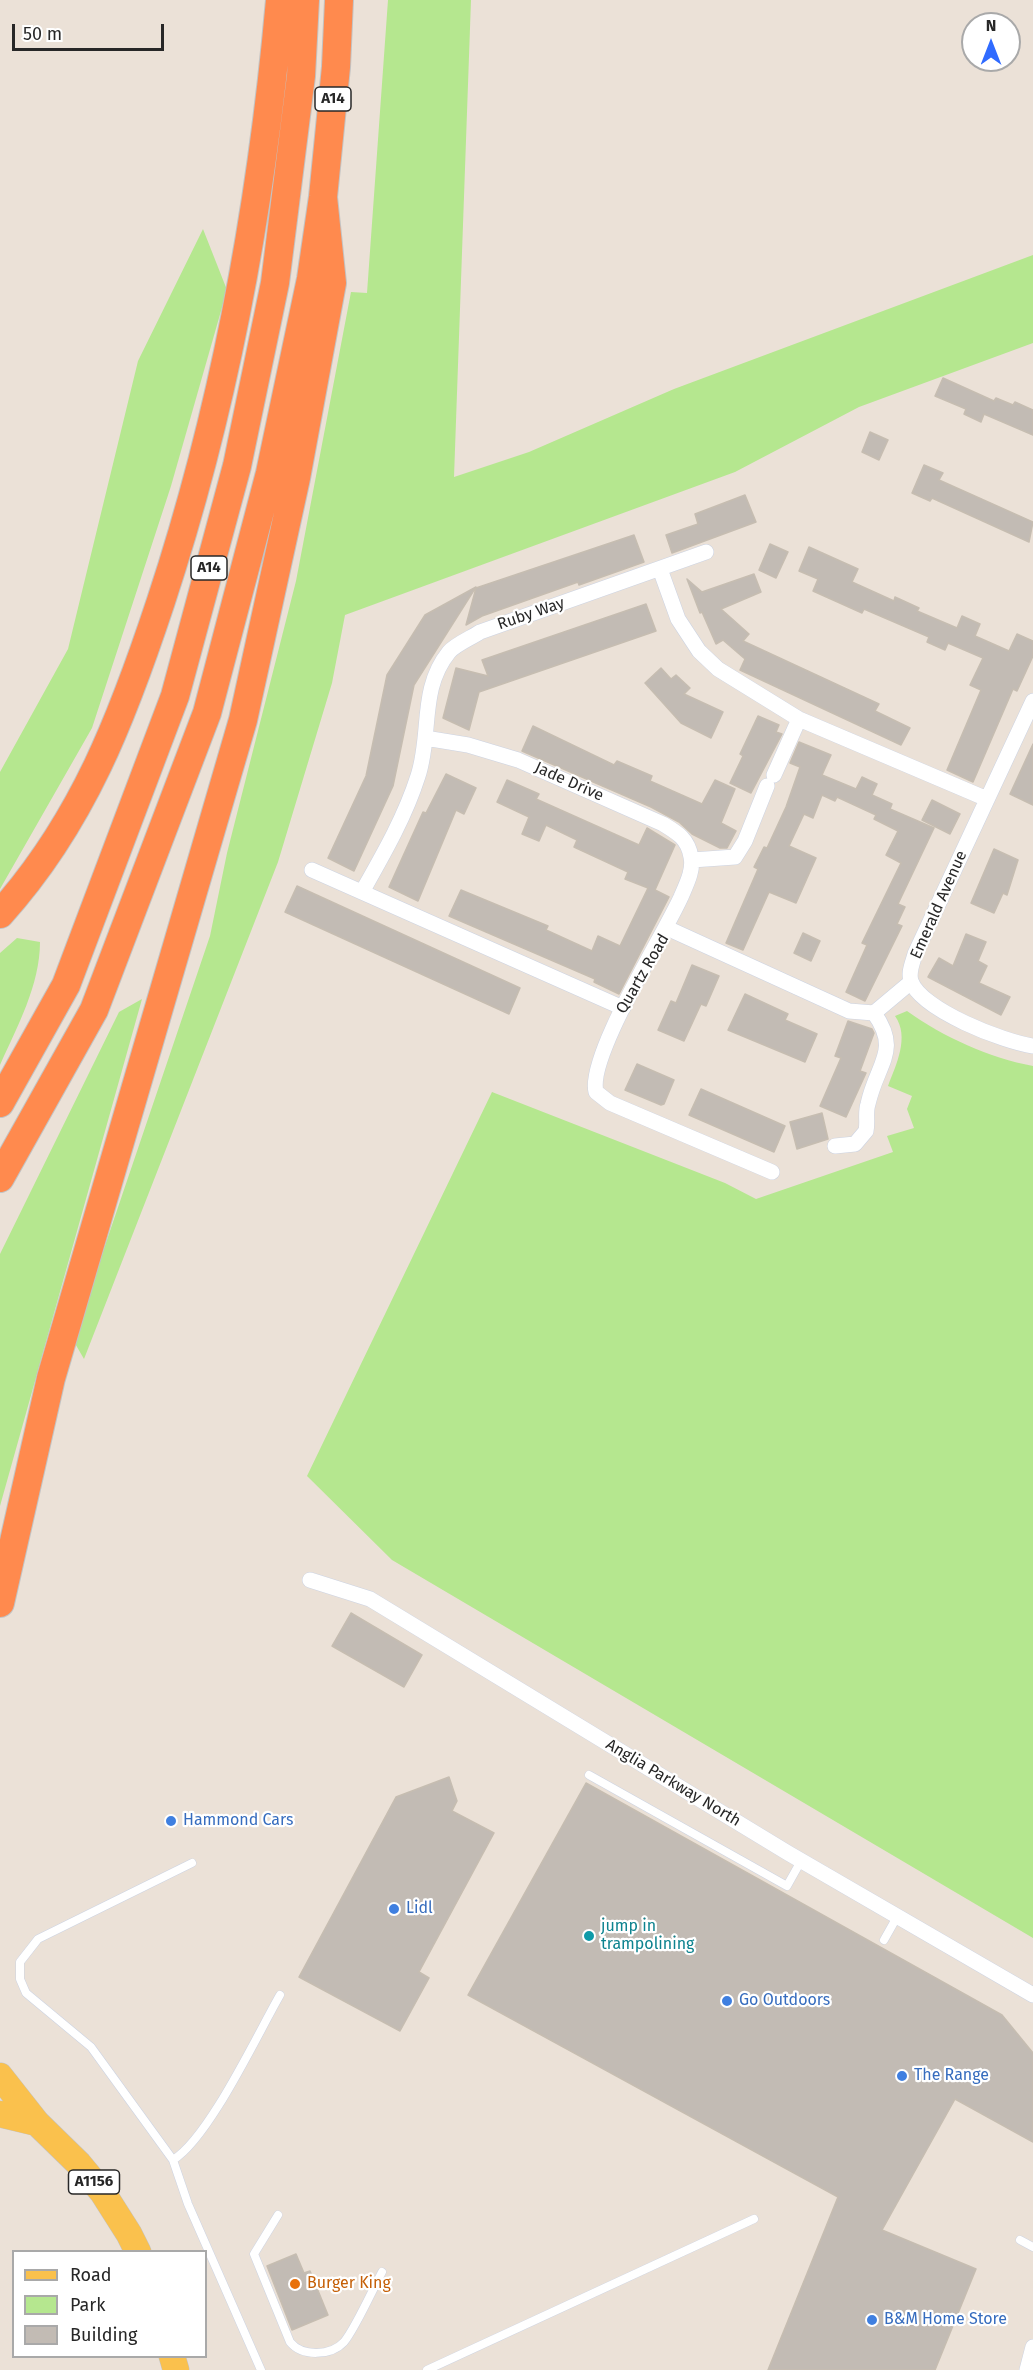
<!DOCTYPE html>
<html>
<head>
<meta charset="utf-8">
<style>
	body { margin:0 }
	#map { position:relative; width:1033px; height:2370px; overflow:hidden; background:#ebe1d7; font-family:"Fira Sans",sans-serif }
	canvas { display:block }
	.legend { position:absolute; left:12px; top:2250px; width:195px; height:108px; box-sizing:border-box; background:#fff; border:2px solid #a9a9a9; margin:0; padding:8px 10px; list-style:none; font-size:18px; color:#272727 }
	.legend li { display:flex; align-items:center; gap:12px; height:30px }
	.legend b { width:30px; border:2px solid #a9a9a9 }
	.north { position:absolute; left:961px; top:12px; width:60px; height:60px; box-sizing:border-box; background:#fff; border:2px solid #a9a9a9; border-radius:50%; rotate:0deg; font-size:16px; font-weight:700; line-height:24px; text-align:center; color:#272727 }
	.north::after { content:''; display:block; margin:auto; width:21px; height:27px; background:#306bff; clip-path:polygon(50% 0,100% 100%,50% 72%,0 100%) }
	.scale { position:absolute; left:12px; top:24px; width:152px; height:27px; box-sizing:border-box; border:3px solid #272727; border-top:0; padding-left:8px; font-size:18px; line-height:21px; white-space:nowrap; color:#272727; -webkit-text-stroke:4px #fff; paint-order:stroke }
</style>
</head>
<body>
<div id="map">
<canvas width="1033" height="2370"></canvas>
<ul class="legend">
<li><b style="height:8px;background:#fac14d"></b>Road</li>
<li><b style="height:16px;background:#b5e78f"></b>Park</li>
<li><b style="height:16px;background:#c2bbb4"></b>Building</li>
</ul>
<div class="north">N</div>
<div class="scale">50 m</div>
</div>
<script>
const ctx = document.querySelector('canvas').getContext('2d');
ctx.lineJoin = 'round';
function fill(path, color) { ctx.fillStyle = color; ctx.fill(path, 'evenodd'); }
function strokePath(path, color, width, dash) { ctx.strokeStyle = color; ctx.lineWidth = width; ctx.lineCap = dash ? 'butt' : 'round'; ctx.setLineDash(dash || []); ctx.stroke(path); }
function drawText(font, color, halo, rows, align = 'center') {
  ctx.font = font + ' "Fira Sans",sans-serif'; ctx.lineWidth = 4.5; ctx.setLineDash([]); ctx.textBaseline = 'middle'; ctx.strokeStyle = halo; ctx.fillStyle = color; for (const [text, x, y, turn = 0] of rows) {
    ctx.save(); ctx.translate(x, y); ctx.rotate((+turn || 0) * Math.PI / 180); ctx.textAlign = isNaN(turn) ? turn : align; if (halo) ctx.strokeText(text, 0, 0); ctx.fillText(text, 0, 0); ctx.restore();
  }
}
const green = new Path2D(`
	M388,0H471L454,477L529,452L674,389L1033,255V343L859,407L735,472L345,615L332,683L278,862L84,1359L73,1340L210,936L227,853L296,581L351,292L367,293Z
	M203,229L227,290L171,486L92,728L0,889V772L68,649L138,361Z
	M17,938L40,942C40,985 17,1027 0,1065V953Z
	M142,999L0,1506V1254L119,1012Z
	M907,1011C943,1037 990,1058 1033,1066V1938L392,1560L307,1476L492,1092L725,1183L756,1199L893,1152L887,1136L914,1128L907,1109L912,1096L888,1086C896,1065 910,1037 895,1016Z`);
const building = new Path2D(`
	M943,378L994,401L996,398L1013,405L1015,402L1033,410V435L984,414L981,422L964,414L966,409L935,396Z
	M870,432L888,440L879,460L862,452Z
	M924,465L943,473L939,480L1033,522L1029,542L932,498L930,501L912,493Z
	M745,495L756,522L672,553L666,535L698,524L695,514Z
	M634,535L644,562L579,585L578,582L482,616L466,625L476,588Z
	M770,544L788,552L776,578L759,570Z
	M809,547L858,569L852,582L894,601L895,597L919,608L917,611L957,628L962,616L980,624L975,636L1009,651L1017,634L1033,641V656L1017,691L1013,689L973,782L947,770L981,690L970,685L983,658L948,643L945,650L927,642L929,637L864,609L862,613L813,591L818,579L799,571Z
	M754,574L761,592L721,609L749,634L743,641L879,704L875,711L910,728L901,745L740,670L745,659L723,640L716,644L702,612L700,613L687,579L702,592Z
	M476,587L414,685L393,786L354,871L328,858L366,776L387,675L425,615Z
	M646,604L656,631L479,692L469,730L443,718L456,668L488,676L482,660Z
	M661,668L671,679L676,675L690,688L684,694L723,712L711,738L681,723L645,683Z
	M758,716L779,725L776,732L782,734L751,793L730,783L743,756L740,754Z
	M533,726L614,765L617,761L652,776L650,781L702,804L715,780L735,789L721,823L736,831L727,848H720L692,834L679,822L651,807L522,751Z
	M799,742L831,755L822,775L856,789L862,777L877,784L872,795L892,804L890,809L934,828L898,904L905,907L897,924L902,926L865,1001L846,992L867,945L862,943L901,863L886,855L898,831L874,819L876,815L837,797L835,801L822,795L813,818L804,814L789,846L816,858L796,903L769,892L743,950L726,943L758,869L754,867L764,847L767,848L786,807L800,767L790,763Z
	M1033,744V805L1010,794Z
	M446,774L476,788L464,814L456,810L418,901L389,887L423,812L426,813Z
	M507,780L539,794L536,799L639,845L647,828L675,845L655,890L669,897L619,994L594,982L595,979L449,916L461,890L548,926L546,930L592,951L598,936L620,946L648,888L625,879L628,872L574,847L577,840L546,825L539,841L522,834L529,817L497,802Z
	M932,800L960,814L950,834L922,820Z
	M994,849L1018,860L1007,895L1003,893L994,913L971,903Z
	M297,886L520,988L509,1014L285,912Z
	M803,933L820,941L811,961L794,953Z
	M966,934L986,942L978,961L987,966L979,983L1010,997L1001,1015L928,977L939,958L953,966Z
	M692,965L719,976L706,1006L701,1004L684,1041L658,1030L671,1001L676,1003Z
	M745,994L788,1014L785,1020L817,1034L805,1062L728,1030Z
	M848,1021L872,1029L874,1033L860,1071L866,1073L846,1117L820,1106L841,1058L835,1056Z
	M637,1064L674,1080L664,1104L661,1105L625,1090Z
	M701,1089L785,1126L774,1152L689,1115Z
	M822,1113L828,1139L797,1149L790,1122Z
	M351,1613L422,1655L404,1687L332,1646Z
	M449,1777L457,1801L452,1811L494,1833L419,1972L429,1978L400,2031L299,1977L396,1797Z
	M586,1783L1002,2015L1033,2053V2142L955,2099L882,2230L976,2269L935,2370H768L838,2197L468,1995Z
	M296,2254L304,2273L310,2271L328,2315L292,2330L267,2266Z`);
const lane = new Path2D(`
	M589,1775L787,1886L801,1861
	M192,1863L38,1939L20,1962V1979L26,1993L91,2047L173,2160L188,2204L261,2370
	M884,1940L897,1917
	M173,2160C209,2138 257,2035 280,1995
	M278,2215L254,2254L290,2342C302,2357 331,2356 344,2342C355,2329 373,2289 382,2272
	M1020,2240L1033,2247
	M427,2370L754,2219`);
const street = new Path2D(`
	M660,569L678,619L699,651L718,669L799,719L987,799
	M1033,701L915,954C913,962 908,972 911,981C921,1010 1004,1042 1033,1046
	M425,738L468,745L518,760L663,824C678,833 688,839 691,857C694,870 686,885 681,897C663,937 587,1057 596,1092L610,1103L772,1172
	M774,775L799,719
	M692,860L735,857L745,841L767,786
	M312,870L623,1008
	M362,892C383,855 405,817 418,776C432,733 419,689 449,652C456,644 471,638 480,632L706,552
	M667,928L849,1011L874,1013L911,982
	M835,1146L855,1144L866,1131C868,1122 865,1113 868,1104C877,1063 901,1051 874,1013
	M310,1580L370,1599L788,1853L1033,1995
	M1027,2370L1033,2347`);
const primary = new Path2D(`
	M0,2076L37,2123L79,2164L103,2193L129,2234L138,2252
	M0,2114L37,2123
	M172,2356L176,2370`);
const highway = new Path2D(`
	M0,914C83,822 123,716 161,601C225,407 262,203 280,0
	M0,1103L66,985L175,696L237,466L275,283L301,76L305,0
	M0,1178L94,1010L207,713L270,473L311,279L323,197L336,67L339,0
	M0,1603L51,1378L243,720L296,478L332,283L323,197`);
const markers = [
	[171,1821,6,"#3f7fe0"],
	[394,1909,6,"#3f7fe0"],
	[589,1936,6,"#0f9aa8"],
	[727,2001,6,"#3f7fe0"],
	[902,2076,6,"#3f7fe0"],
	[295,2284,6,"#e8710a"],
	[872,2320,6,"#3f7fe0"]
];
const shields = [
	[333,99,36],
	[209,568,36],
	[94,2182,51]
];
const shieldNames = [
	["A14",333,99],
	["A14",209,568],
	["A1156",94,2182]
];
const streetNames = [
	["Ruby Way",531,614,-19],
	["Jade Drive",569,782,24],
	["Emerald Avenue",939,905,-66],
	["Quartz Road",643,974,-60],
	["Anglia Parkway North",673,1783,31]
];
const shopNames = [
	["Hammond Cars",183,1821],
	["Lidl",406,1909],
	["Go Outdoors",739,2001],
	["The Range",914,2076],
	["B&M Home Store",884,2320]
];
const cultureNames = [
	["jump in",601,1927],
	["trampolining",601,1945]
];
const foodNames = [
	["Burger King",307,2284]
];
fill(green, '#b5e78f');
fill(building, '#c2bbb4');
strokePath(building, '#c6bdb1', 1.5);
strokePath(lane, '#ccd3e2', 9);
strokePath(street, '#ccd3e2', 16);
strokePath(primary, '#c3c3c3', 27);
strokePath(highway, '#c3c3c3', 30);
strokePath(lane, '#fff', 8);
strokePath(street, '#fff', 15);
strokePath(primary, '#fac14d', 26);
strokePath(highway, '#ff8a4e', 28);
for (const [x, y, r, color] of markers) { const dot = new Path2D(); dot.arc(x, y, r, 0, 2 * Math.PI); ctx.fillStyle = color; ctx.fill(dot); strokePath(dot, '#fff', 2); }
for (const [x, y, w] of shields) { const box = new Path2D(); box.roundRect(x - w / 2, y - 12, w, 24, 4.5); ctx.fillStyle = '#fff'; ctx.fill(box); strokePath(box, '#272727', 1.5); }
drawText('bold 15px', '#272727', null, shieldNames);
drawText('16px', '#272727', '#fff', streetNames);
drawText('16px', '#366cbe', '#fff', shopNames, 'left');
drawText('16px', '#0d838f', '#fff', cultureNames, 'left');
drawText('16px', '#c56008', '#fff', foodNames, 'left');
</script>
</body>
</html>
